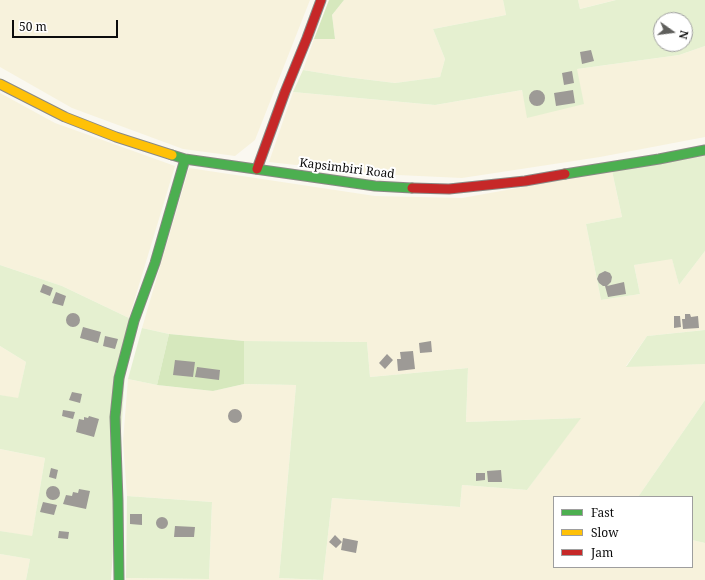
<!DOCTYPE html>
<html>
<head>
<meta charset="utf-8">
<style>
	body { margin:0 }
	#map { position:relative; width:705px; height:580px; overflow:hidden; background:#faf8f0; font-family:"Noto Serif",serif }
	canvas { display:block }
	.legend { position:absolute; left:553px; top:496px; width:140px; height:72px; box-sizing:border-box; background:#fff; border:1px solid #9e9e9e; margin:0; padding:5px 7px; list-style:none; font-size:12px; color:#0c0c0c }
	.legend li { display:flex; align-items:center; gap:8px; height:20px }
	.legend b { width:20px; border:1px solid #9e9e9e }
	.north { position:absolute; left:653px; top:12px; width:40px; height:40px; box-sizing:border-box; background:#fff; border:1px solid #9e9e9e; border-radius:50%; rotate:104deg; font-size:11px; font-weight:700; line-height:16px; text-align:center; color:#0c0c0c }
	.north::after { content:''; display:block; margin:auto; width:14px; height:18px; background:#5f5f5c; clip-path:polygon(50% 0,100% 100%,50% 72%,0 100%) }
	.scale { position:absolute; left:12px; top:20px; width:106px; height:18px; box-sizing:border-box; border:2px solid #0c0c0c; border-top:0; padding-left:5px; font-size:12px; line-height:14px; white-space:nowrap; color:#0c0c0c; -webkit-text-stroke:3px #fff; paint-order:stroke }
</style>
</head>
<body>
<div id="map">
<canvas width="705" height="580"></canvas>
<ul class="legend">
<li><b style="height:5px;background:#4caf50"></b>Fast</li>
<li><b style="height:5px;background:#ffc107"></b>Slow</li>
<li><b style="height:5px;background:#c62828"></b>Jam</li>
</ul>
<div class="north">N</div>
<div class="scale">50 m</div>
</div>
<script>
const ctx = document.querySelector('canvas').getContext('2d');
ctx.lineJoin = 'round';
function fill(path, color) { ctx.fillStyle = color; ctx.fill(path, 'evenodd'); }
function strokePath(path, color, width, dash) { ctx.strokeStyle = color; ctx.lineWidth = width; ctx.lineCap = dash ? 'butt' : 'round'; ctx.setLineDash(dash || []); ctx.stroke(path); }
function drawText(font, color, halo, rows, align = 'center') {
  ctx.font = font + ' "Noto Serif",serif'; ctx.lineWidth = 4; ctx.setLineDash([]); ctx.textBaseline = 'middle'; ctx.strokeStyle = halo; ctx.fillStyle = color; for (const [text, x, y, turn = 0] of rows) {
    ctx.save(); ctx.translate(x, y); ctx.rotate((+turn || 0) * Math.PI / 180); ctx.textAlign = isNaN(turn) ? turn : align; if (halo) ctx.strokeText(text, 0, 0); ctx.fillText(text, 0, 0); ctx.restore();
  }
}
const farmland = new Path2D(`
	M0,0H310L255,140L235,156L183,149L72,108L0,67Z
	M344,0H503L506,15L433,29L445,59L440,77L395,83L346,77L303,70L314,39H335L332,15Z
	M578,0H616L580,9Z
	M705,46V137L600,157L462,178L376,174L269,162L293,92L435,105L522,90L528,118L577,69L679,55Z
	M0,93L55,123L175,166L129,318L62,286L0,265Z
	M189,168L375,196L462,198L612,171L622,217L586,224L601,300L640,294L634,265L672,258L679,285L705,251V330L647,336L626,366L705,364V400L638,497H554V567H692V540L705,543V580H126V578L209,579L212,502L127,496L123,441L128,379L157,385L213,391L244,384L296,385L279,578L323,580L332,498L460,507L462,485L527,490L580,418L466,422L468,368L370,377L367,342L244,341L169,334L142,328Z
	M0,346L26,362L18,399L0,395Z
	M0,449L45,458L32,537L0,531Z
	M0,554L30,559L26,580H0Z`);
const green = new Path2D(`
	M503,0H578L580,9L616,0H705V46L679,55L577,69L584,104L527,118L522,90L435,105L293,92L303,70L346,77L395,83L440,77L445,59L433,29L506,15ZM661,20H685V44H661Z
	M705,154V251L679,285L672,259L634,265L640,294L601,300L586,224L622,217L612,171Z
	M0,265L62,286L129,318L111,580H26L30,559L0,554V531L32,536L45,458L0,449V395L18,398L26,362L0,346Z
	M142,328L169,334L157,385L128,379Z
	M705,330V364L626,367L647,336Z
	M244,341L367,342L370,377L468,368L466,422L581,418L527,490L462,485L460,507L332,498L323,580L279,578L296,385L244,384Z
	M705,400V543L692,540V497H638Z
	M127,496L212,502L209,579L126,578Z`);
const forest = new Path2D(`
	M329,0H344L332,15L335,39H314Z
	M169,334L244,341V384L213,391L157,385Z`);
const building = new Path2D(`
	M591,50L594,61L582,64L580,52Z
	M572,71L574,83L564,85L562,73Z
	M573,90L575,103L556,106L554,93Z
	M529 98a8 8 0 1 1 16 0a8 8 0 1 1-16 0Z
	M605,271L610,273L612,277L611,282L607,286L624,282L626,294L608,297L605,286H603L599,283L597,279L599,274Z
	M43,284L53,288L50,296L40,292Z
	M56,292L66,296L63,306L52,303Z
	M66 320a7 7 0 1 1 14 0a7 7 0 1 1-14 0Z
	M685,314H690L691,317L698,316L699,328L683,329L682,319H685Z
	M674,316H680L681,327L674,328Z
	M83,327L101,332L98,343L80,338Z
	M105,336L118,339L115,349L103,346Z
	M431,341L432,352L420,353L419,343Z
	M413,351L415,369L398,371L397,359H401L400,352Z
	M387,354L393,360L385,369L379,363Z
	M175,360L195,362L193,377L173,375Z
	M197,367L220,370L219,380L195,377Z
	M72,392L82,394L80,403L69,400Z
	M228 416a7 7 0 1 1 14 0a7 7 0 1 1-14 0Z
	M63,410L75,412L73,419L62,416Z
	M89,416L99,419L94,437L76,432L79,419L84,420V417L88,418Z
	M51,468L58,470L56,479L49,477Z
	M501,470L502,482H488L487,471Z
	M476,473H485V480L476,481Z
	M46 493a7 7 0 1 1 14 0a7 7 0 1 1-14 0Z
	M79,489L90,491L86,509L63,504L66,495L72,496L73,492L78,493Z
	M43,502L57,505L54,515L40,512Z
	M130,514H142V525L130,524Z
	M156 523a6 6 0 1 1 12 0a6 6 0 1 1-12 0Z
	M175,526L195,527L194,537H174Z
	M59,531L69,532L68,539L58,538Z
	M335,535L342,542L336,548L329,542Z
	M343,538L358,541L356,553L341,550Z`);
const fast = new Path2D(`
	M172,155L185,159L375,186L412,188
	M565,174L659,159L705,150
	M119,580L118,501L115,417L119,378L134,321L155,263L185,159`);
const slow = new Path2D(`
	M0,84L65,117L116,137L172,155`);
const jam = new Path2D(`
	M257,169L285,92L307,38L321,0
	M412,188L449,189L525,181L565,174`);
const streetNames = [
	["Kapsimbiri Road",347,169,7]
];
fill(farmland, '#f7f2dc');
fill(green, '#e5f0d0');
fill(forest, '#d6e8bd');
fill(building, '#9d9a96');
strokePath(fast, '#8a8985', 11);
strokePath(slow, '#8a8985', 11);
strokePath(jam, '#8a8985', 11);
strokePath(fast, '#4caf50', 9);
strokePath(slow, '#ffc107', 9);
strokePath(jam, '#c62828', 9);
drawText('12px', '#0c0c0c', '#fff', streetNames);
</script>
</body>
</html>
